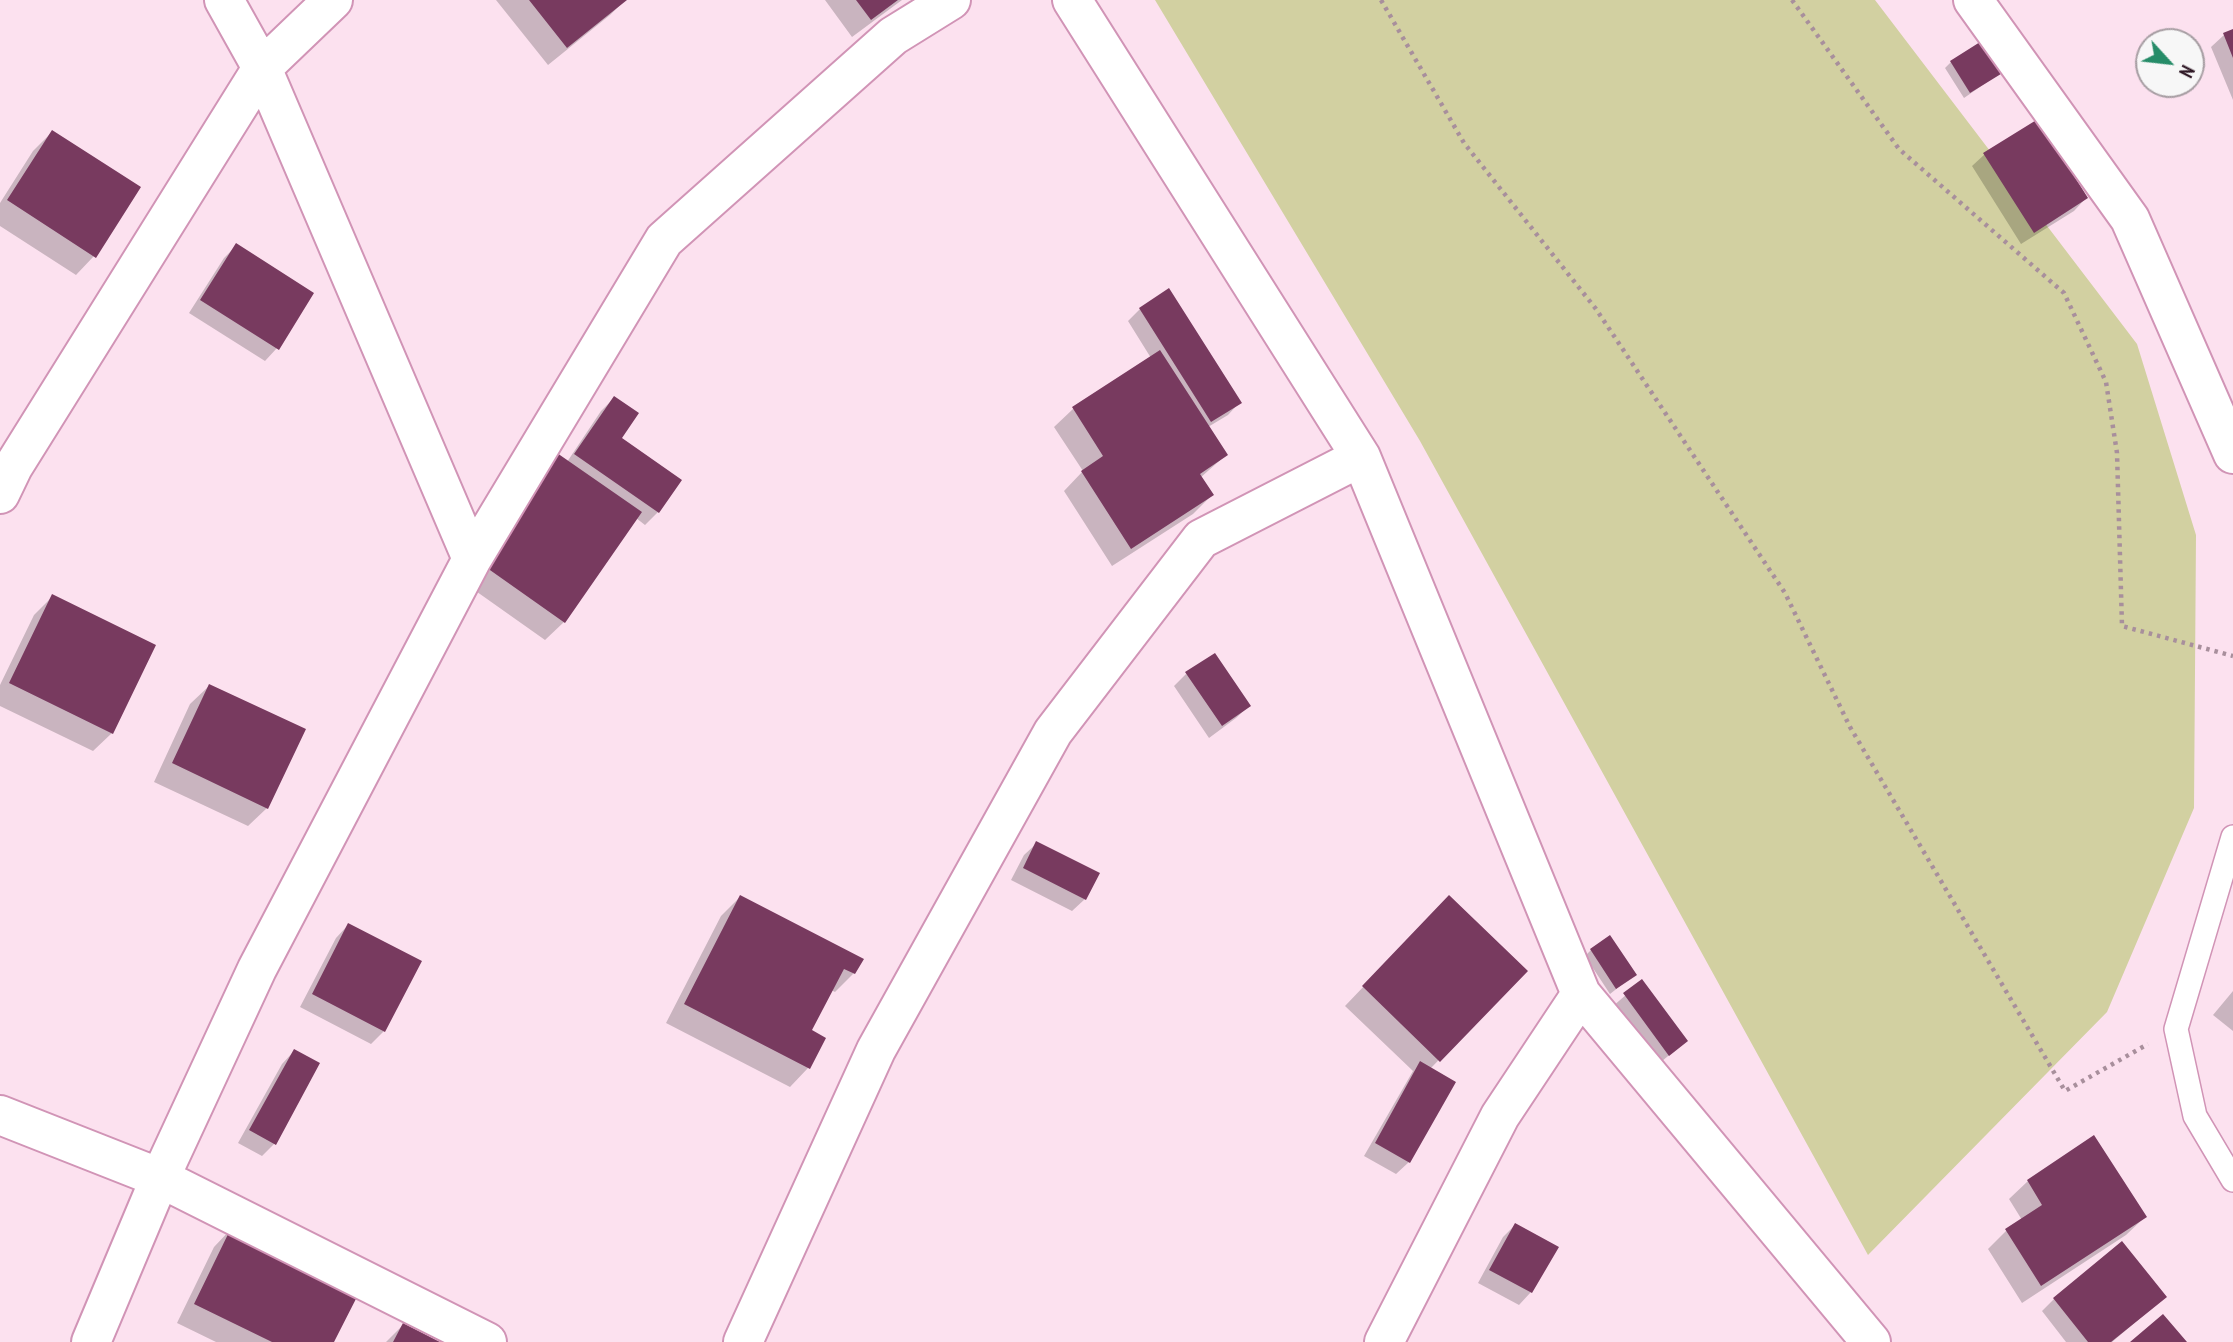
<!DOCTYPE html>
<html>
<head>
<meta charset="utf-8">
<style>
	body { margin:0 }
	#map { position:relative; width:2233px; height:1342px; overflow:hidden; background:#fce1ef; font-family:"PT Sans Narrow",sans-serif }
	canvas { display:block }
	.north { position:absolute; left:2135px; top:28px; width:70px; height:70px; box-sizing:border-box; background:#f7f7f7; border:2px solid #a69da2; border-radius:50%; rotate:117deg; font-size:19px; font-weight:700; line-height:28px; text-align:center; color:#2d1623 }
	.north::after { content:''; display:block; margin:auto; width:24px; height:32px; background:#268c68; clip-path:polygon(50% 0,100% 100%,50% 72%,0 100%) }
</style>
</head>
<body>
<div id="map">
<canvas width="2233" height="1342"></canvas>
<div class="north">N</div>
</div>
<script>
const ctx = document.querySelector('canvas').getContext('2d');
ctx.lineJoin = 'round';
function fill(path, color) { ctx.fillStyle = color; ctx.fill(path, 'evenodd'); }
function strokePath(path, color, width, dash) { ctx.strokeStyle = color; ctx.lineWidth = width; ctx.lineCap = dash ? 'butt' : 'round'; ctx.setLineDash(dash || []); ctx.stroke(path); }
const green = new Path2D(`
	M1155,0H1875L2137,344L2196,535L2194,808L2107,1012L1868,1255L1420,441Z`);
const shadow = new Path2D(`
	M496,0H625L610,15L548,65Z
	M825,0H902L852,37Z
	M2233,31V100L2211,47L2224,35Z
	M1951,62L2006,69L1964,98L1945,68Z
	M52,132L94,256L76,275L0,226V203L33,151Z
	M1985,154L2086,198L2074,211L2021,244L1972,166Z
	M236,246L277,348L265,361L189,313L224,258Z
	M1140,309L1240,402L1228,415L1208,427L1226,455L1200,478L1212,495L1193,514L1112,566L1064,491L1083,471L1054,427L1073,409L1151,358L1128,321Z
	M614,398L619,439L680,481L658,512L645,525L636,518L564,622L545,640L463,582L567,462L601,411Z
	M53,596L112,733L93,751L0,706V685L34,615Z
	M1186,674L1249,706L1236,718L1209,738L1174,686Z
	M209,686L267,808L248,826L154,782L190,704Z
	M1037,843L1085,899L1072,911L1011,880L1024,855Z
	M740,897L854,973L835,992L831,990L809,1031L824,1038L808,1068L790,1087L666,1023L721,916Z
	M1431,916L1525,971L1430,1069L1409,1162L1396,1174L1364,1156L1413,1071L1345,1006Z
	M348,925L419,961L384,1031L371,1044L300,1007L336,938Z
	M1591,950L1634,975L1610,994L1585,956Z
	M1642,981L1686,1041L1655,1067L1612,1007Z
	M2233,991V1031L2213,1015Z
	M294,1051L274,1144L262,1156L238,1143L282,1064Z
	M2028,1181L2145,1217L2126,1235L2022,1303L1988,1249L2006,1231L2022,1220L2009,1199Z
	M1515,1225L1531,1292L1519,1305L1478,1283L1503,1237Z
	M232,1228L333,1342H216L177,1323L214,1247Z
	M2165,1297L2112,1342H2066L2042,1311L2054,1299Z
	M403,1325L436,1342H386Z`);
const building = new Path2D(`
	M529,0H627L567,48Z
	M856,0H898L871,20Z
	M2233,29V58L2223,33Z
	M1988,37L2009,69L1970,93L1950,61Z
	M2038,119L2088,198L2034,233L1983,153Z
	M52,130L141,187L96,258L7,200Z
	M236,243L314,293L279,350L200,300Z
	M1169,288L1242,403L1211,422L1139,308Z
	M1160,350L1228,455L1200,474L1214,495L1131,549L1081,471L1103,456L1072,407Z
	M614,396L639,413L622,438L682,480L659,513L574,454Z
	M557,453L642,512L565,623L480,563Z
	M52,594L156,645L113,734L9,683Z
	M1215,653L1251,706L1222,726L1185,672Z
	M209,684L306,729L268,809L172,763Z
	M1036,841L1100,873L1086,900L1023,868Z
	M740,895L864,959L855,974L844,969L812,1030L826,1038L810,1069L684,1004Z
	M1449,895L1528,971L1440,1062L1362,986Z
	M348,923L422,961L385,1032L312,994Z
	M1610,935L1637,975L1616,989L1590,949Z
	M1642,979L1688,1041L1669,1056L1623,993Z
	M294,1049L320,1063L276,1145L249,1130Z
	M1420,1061L1456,1082L1410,1163L1375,1143Z
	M2094,1135L2147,1217L2041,1286L2005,1229L2042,1205L2027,1180Z
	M1515,1223L1559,1247L1532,1293L1489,1270Z
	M232,1226L361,1289L334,1342H272L194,1304Z
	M2122,1241L2167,1297L2111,1342H2088L2053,1298Z
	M2163,1314L2187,1342H2130Z
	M403,1323L440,1342H393Z`);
const path = new Path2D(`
	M1381,0L1464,143L1596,309L1785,593L1850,727L2065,1091L2148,1044
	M1792,0L1899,149L2064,293L2106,382L2117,453L2122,626L2233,656`);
const lane = new Path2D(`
	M2233,837L2176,1029L2195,1116L2233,1180`);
const street = new Path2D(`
	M224,0L262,68L472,559
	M1072,0L1361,457L1581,994L1871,1342
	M1973,0L2130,219L2233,454
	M0,494L13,467L262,68L333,0
	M0,1115L160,1178L487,1342
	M91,1342L160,1178L257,969L472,559L664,240L893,36L951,0
	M743,1342L876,1050L1053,732L1201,539L1361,457
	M1384,1342L1500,1116L1581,994`);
fill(green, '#d2d0a1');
fill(shadow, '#0003');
fill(building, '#783a5f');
strokePath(lane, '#d194b6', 26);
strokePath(street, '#d194b6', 42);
strokePath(path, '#a88f9c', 4.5, [3.5, 5]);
strokePath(lane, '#fff', 23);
strokePath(street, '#fff', 38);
</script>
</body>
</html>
